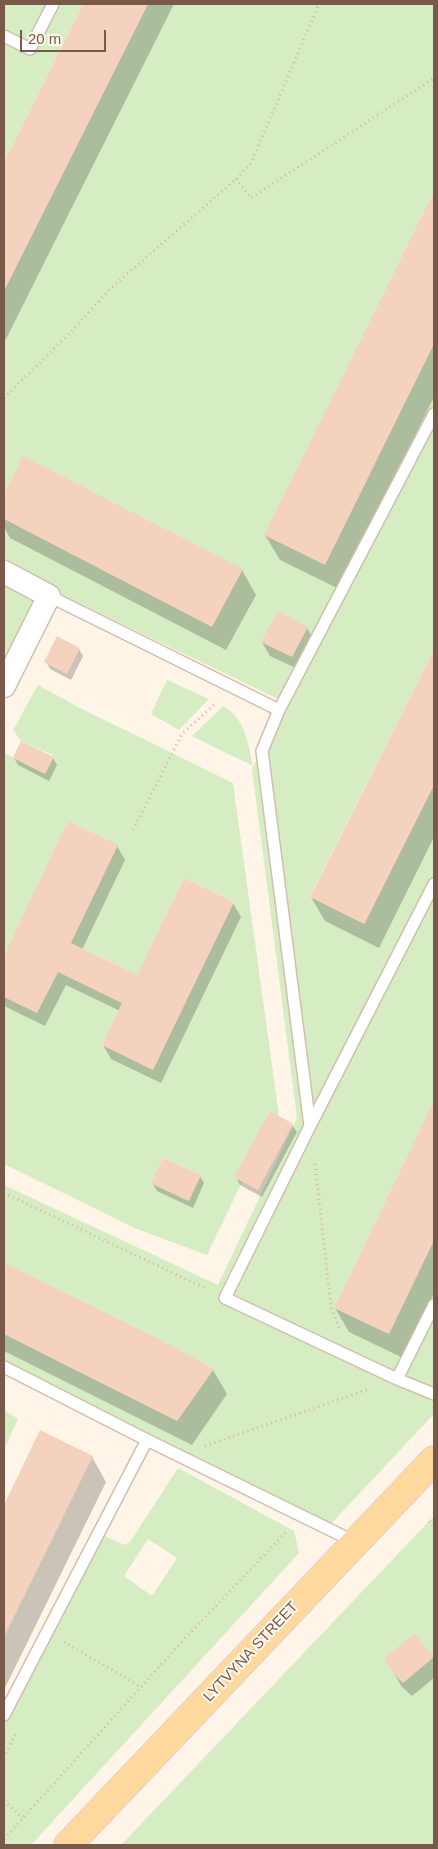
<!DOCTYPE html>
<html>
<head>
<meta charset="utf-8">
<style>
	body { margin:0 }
	#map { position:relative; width:438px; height:1849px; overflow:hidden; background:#fef4e7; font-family:Arial,sans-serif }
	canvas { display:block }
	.frame { position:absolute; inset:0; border:5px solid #795949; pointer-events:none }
	.scale { position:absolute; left:20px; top:30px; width:86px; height:22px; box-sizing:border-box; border:2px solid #795949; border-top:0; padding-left:6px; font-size:15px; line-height:18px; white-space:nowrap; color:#795949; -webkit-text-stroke:4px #fff8ef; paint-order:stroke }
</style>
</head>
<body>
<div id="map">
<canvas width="438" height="1849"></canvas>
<div class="frame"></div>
<div class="scale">20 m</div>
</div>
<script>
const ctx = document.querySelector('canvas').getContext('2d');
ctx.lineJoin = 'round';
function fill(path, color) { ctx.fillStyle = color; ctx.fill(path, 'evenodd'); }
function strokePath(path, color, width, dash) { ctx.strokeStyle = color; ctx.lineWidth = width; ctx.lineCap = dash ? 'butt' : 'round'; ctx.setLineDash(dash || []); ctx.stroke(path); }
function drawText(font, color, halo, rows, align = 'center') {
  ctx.font = font + ' Arial,sans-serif'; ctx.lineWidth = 4; ctx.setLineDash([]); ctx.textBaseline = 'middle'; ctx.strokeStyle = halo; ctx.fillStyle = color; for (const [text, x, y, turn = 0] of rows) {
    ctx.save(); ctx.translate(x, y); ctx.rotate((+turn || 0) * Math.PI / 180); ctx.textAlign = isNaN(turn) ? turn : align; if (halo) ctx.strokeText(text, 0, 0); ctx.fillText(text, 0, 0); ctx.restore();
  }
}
const green = new Path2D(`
	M4,4H83L4,162Z
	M148,4H434V413L282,701L4,567V291Z
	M434,415V649L310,896L365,924L434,785V1102L334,1308L389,1334L434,1241V1414L327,1528L4,1366V1334L177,1421L214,1369L4,1264V1185L218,1285L297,1118L252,769Z
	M4,573L49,596L4,686Z
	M167,680L209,699L179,730L151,714Z
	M38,685L80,708L233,783L279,1116L271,1112L234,1177L242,1182L207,1255L137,1229L4,1164V997L37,1013L58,972L122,1003L102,1045L153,1070L234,902L184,878L137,975L71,943L69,821L4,955V756L5,753L45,774L53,755L21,741L13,730ZM163,1158L201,1175L188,1201L151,1184Z
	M223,706C245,718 248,743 253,766L192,736Z
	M4,1410L18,1419L4,1450Z
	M178,1468L294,1531L299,1553L31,1845H4V1715L98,1533L125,1545L130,1542ZM148,1539L177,1558L152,1596L124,1576Z
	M434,1516V1845H121Z`);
const shadow = new Path2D(`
	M84,4H174L4,343V164Z
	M434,195V397L339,589L280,560L265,535Z
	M24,458L242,570L256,595L226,650L10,538L4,527V498Z
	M307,628L315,642L300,670L270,656L262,642Z
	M79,649L83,656L71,680L50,669L46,662Z
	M434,652V837L379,948L325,921L311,897Z
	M14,758H53L57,765L49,781L18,765Z
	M69,823L117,846L125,860L82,950L137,976L233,903L241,917L161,1083L111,1059L103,1045L120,1011L66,985L45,1026L4,1006V958Z
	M434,1104V1293L403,1358L349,1332L335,1308Z
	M292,1125L297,1132L262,1197L240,1185L236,1177Z
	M200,1176L204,1183L193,1208L157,1191L152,1183Z
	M4,1264L160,1341L213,1370L227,1394L192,1445L4,1351Z
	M41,1432L92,1457L106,1482L4,1690V1508Z
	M414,1636L434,1659V1678L412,1696L402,1687L385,1658Z`);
const building = new Path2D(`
	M83,4H148L4,291V162Z
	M434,192V344L325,565L264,535Z
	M23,456L243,569L212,627L4,519V495Z
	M278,611L308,627L292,657L261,642Z
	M57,636L80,648L67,674L44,662Z
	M434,649V785L364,924L310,897Z
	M21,741L54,757L45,774L13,758Z
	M68,821L118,845L71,943L137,975L184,878L234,902L153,1070L102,1045L122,1003L58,972L37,1013L4,997V955Z
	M434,1101V1240L389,1334L334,1308Z
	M270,1111L293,1124L258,1190L234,1177Z
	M163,1158L201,1175L189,1201L151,1183Z
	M4,1263L161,1340L214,1369L177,1421L4,1334Z
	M40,1430L93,1456L4,1637V1505Z
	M414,1634L434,1657L403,1683L393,1673L384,1658Z`);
const path = new Path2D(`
	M236,179L251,198L434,78
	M4,398L68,335L111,288L236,179L251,163L319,4
	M133,830L182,734L217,702
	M315,1164L331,1307L340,1330
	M4,1193L207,1289
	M205,1446L369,1389
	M429,1521L434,1528
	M64,1642L141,1687
	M4,1758L16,1732
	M4,1801L23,1818
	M4,1839L176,1648L287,1531`);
const lane = new Path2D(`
	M4,36L30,49L53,4
	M49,596L279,710L262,751L310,1126
	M279,710L434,414
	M434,884L310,1126L225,1298L397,1379L434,1394
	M4,1367L147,1440L355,1542
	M397,1379L434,1305
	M4,1715L147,1440`);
const street = new Path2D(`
	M4,572L49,596L4,686`);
const primary = new Path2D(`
	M68,1845L434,1460`);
const streetNames = [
	["LYTVYNA STREET",251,1652,-47]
];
fill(green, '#d6edc4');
fill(shadow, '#0003');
fill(building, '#f5d2bd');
strokePath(lane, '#d3beae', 14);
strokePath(street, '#d3beae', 25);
strokePath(primary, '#dcd4d0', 30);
strokePath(path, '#dab59f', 3, [1, 4]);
strokePath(lane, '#fff', 11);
strokePath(street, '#fff', 22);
strokePath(primary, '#ffd89d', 28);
drawText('15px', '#795949', '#fff8ef', streetNames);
</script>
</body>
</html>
